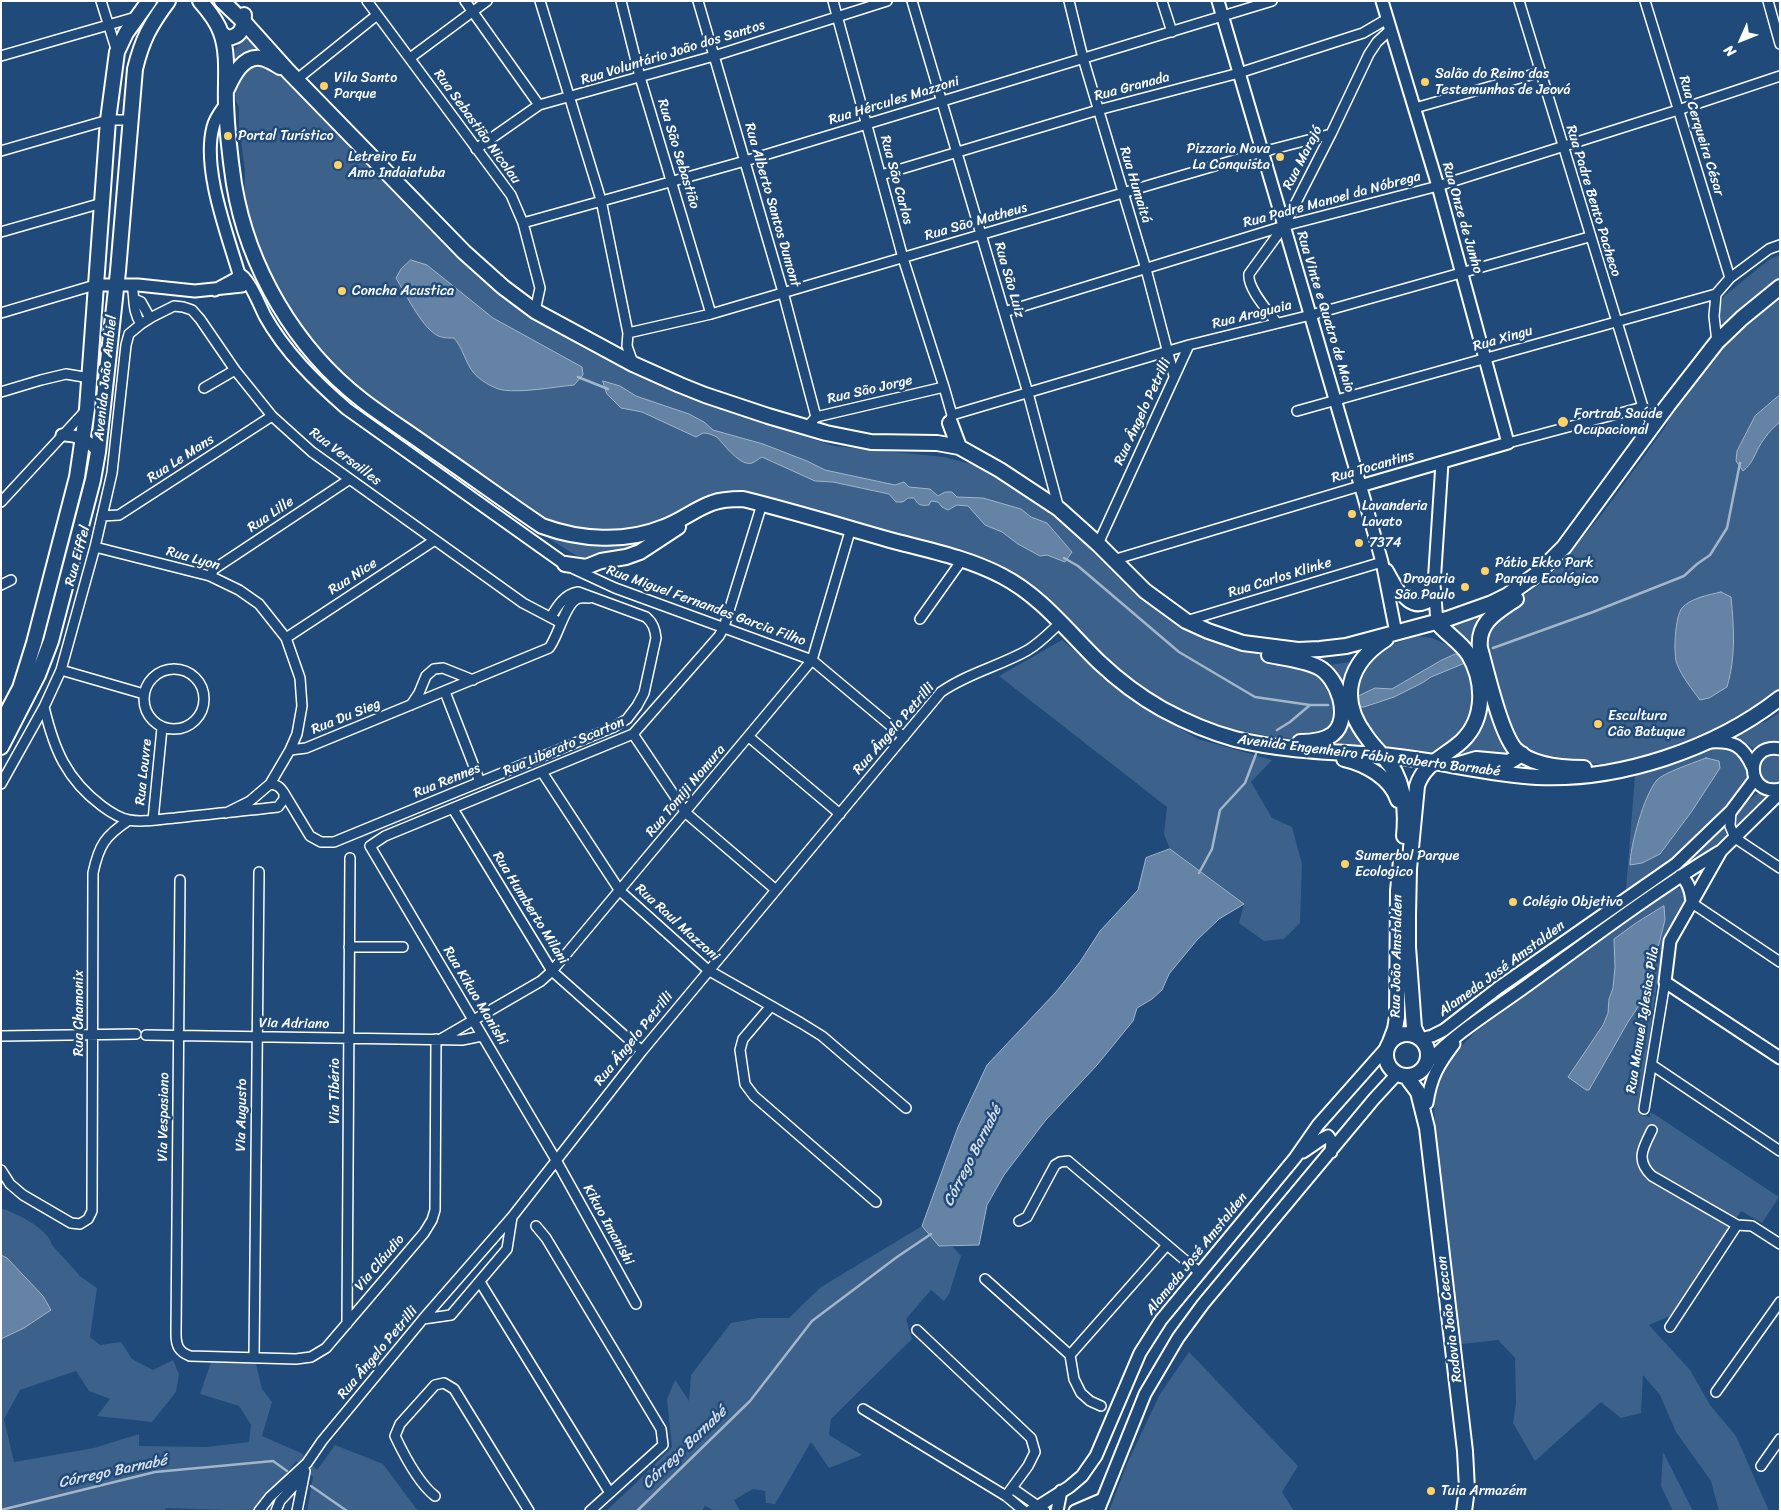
<!DOCTYPE html>
<html>
<head>
<meta charset="utf-8">
<style>
	body { margin:0 }
	#map { position:relative; width:1781px; height:1512px; overflow:hidden; background:#1f4a7a; font-family:Sriracha,sans-serif }
	canvas { display:block }
	.frame { position:absolute; inset:0; border:2px solid #fff; pointer-events:none }
	.north { position:absolute; left:1716px; top:15px; width:50px; height:50px; -webkit-text-stroke:4px #1f4a7a; paint-order:stroke; rotate:226deg; font-size:14px; font-weight:700; line-height:20px; text-align:center; color:#fff }
	.north::after { content:''; display:block; margin:auto; width:18px; height:22px; background:#fff; clip-path:polygon(50% 0,100% 100%,50% 72%,0 100%) }
</style>
</head>
<body>
<div id="map">
<canvas width="1781" height="1512"></canvas>
<div class="frame"></div>
<div class="north">N</div>
</div>
<script>
const ctx = document.querySelector('canvas').getContext('2d');
ctx.lineJoin = 'round';
function fill(path, color) { ctx.fillStyle = color; ctx.fill(path, 'evenodd'); }
function strokePath(path, color, width, dash) { ctx.strokeStyle = color; ctx.lineWidth = width; ctx.lineCap = dash ? 'butt' : 'round'; ctx.setLineDash(dash || []); ctx.stroke(path); }
function drawText(font, color, halo, rows, align = 'center') {
  ctx.font = font + ' Sriracha,sans-serif'; ctx.lineWidth = 5; ctx.setLineDash([]); ctx.textBaseline = 'middle'; ctx.strokeStyle = halo; ctx.fillStyle = color; for (const [text, x, y, turn = 0] of rows) {
    ctx.save(); ctx.translate(x, y); ctx.rotate((+turn || 0) * Math.PI / 180); ctx.textAlign = isNaN(turn) ? turn : align; if (halo) ctx.strokeText(text, 0, 0); ctx.fillText(text, 0, 0); ctx.restore();
  }
}
const green = new Path2D(`
	M245,37L260,52L233,65L235,49Z
	M269,64L445,246L483,281L538,320L626,368L680,394L762,423L834,446L944,457L986,468L1030,495L1080,534L1166,618L1218,642L1253,653L1301,665L1329,680L1338,709L1331,729L1303,739L1277,738L1229,728L1199,718L1164,702L1125,677L1041,594L1004,571L964,555L759,496C743,493 714,489 699,499C688,505 679,515 667,519C639,530 595,534 565,526C558,525 551,522 544,519L383,409L356,387L325,358L297,321L282,298L259,252L244,207L245,170L239,127V107L236,102L235,82L239,75L253,65Z
	M1780,255V279L1723,326L1718,310L1723,297L1770,259Z
	M1780,297V693L1747,716L1684,745L1638,759L1600,764L1542,759L1515,743L1504,714L1484,637L1501,614L1550,575L1567,556L1602,514L1666,426C1681,392 1711,357 1738,331C1751,319 1766,308 1780,297Z
	M359,401L551,534H663L643,547L586,560L580,558L534,529L357,406Z
	M1491,611L1477,628L1516,756L1444,760L1485,702L1450,632L1451,624Z
	M1418,636L1432,638L1452,647L1464,660L1472,684L1476,700L1473,713L1459,736L1447,747L1430,754L1416,755L1398,752L1387,747L1380,741L1367,727L1361,715L1356,697L1358,676L1380,648Z
	M1062,640L1136,703L1198,739L1272,760L1251,782L1272,818L1292,827L1302,864L1300,923L1284,939L1264,941L1239,923L1244,904L1170,849L1164,834L1167,807L999,676Z
	M1355,661L1345,695L1325,666Z
	M1780,712V743H1769L1757,751L1734,735L1755,724L1765,722Z
	M1347,716L1364,741L1365,751L1325,747C1341,738 1342,732 1347,716Z
	M1725,747L1734,751L1746,761L1747,779L1738,796L1674,859L1649,877L1626,890L1635,775L1684,760L1714,748ZM1706,758L1703,792L1692,811L1660,854L1642,863L1630,854L1657,780Z
	M1780,753V785C1768,786 1757,779 1758,766C1759,763 1762,758 1764,755Z
	M1760,791L1767,794L1739,828L1736,825C1735,809 1749,800 1760,791Z
	M1727,821L1730,836L1721,847L1657,887L1656,885L1672,872Z
	M1681,888C1693,905 1672,919 1667,936C1652,994 1649,1055 1641,1115L1650,1117V1113L1654,1114L1779,1197L1762,1223L1741,1211L1672,1315L1649,1325L1690,1370L1710,1405L1736,1436L1769,1511H1719L1711,1481L1676,1432L1660,1395L1643,1375L1641,1413L1621,1418L1601,1402L1535,1461L1513,1423L1516,1403L1515,1358L1498,1340L1461,1344L1435,1144L1434,1096L1440,1072L1456,1052L1475,1032L1671,889ZM1665,920L1648,987L1642,1001L1628,1022L1589,1090L1568,1077L1598,1033L1608,1013L1609,999L1613,988L1615,967L1614,939Z
	M1,1208C17,1214 48,1228 52,1245L81,1277L97,1288L90,1337L100,1345L121,1342L132,1359L153,1370L173,1360L179,1374L176,1392L152,1422L97,1416L110,1399L89,1391L76,1371L20,1390L4,1419L14,1462L94,1448L139,1434V1446L206,1447L249,1442L251,1425L239,1406L200,1394L213,1356L256,1364L262,1389L272,1402L262,1436L301,1453L317,1470L335,1445L383,1464L418,1511H307L313,1477L296,1461C282,1478 273,1497 257,1511L166,1508L164,1511H1V1339L24,1328L51,1310L43,1296L7,1258L1,1255Z
	M922,1226L939,1246L953,1247L961,1256L949,1294L944,1301L931,1290L906,1319L912,1339L831,1419L829,1435L862,1455L829,1468L811,1442L775,1504L766,1503L765,1491L753,1489L734,1500L740,1511H715L705,1506L702,1511H606L636,1483L672,1447L667,1399L675,1380L689,1401L691,1375L731,1323L758,1318H789L821,1287Z
	M1189,1352L1298,1466L1282,1492L1294,1511H1109L1127,1464L1160,1394Z
	M1663,1452L1693,1511H1673L1661,1486Z`);
const water = new Path2D(`
	M411,260L427,265L493,318L582,367L583,375L574,385C554,387 521,393 503,390C494,389 478,379 473,372C465,362 463,348 454,338C447,338 440,338 435,334C421,325 405,293 396,278L401,269Z
	M603,381L620,386L636,396L689,414L704,422L713,430L763,444L807,461L825,470L895,485L904,482L909,487L930,489L938,496L945,492H952L957,497L983,498L1021,509L1031,517L1047,523L1072,552L1065,562L1047,555L1040,556L1018,544L1002,532L985,525L968,506L957,505L948,510L942,507L938,502L931,501L929,505C920,506 918,505 914,498H908L903,502H896L889,494L833,482L815,481L762,457C758,459 755,462 752,463C741,467 724,445 718,438C714,435 708,433 703,433L696,437L642,412L621,408L607,394Z
	M1780,395V422C1772,428 1764,438 1759,447C1754,456 1752,464 1743,471L1736,461L1737,451L1755,416Z
	M1721,592L1731,597C1734,627 1736,657 1727,687L1709,698L1700,700C1692,689 1682,677 1677,664C1673,655 1675,616 1682,608C1691,598 1708,595 1721,592Z
	M1456,654L1464,660L1465,663L1431,677L1422,683L1394,697L1364,707H1359L1356,697L1375,688L1392,689L1440,661Z
	M1706,758L1719,761L1720,768L1692,811L1660,854L1642,863L1630,865C1630,846 1644,795 1657,780C1663,773 1696,762 1706,758Z
	M1170,849L1244,904L1219,919L1197,940L1169,974L1162,990L1152,999L1137,1008L1133,1021L1097,1065L1045,1121L1004,1175L987,1205L979,1245L939,1246L922,1226L958,1127L987,1065L1056,992L1080,962L1100,931L1138,890L1146,858Z
	M1664,906L1665,920L1648,987L1642,1001L1628,1022L1589,1090H1586L1568,1077L1591,1043L1603,1025L1608,1013L1609,999L1613,988L1615,967L1614,939L1636,923Z
	M1,1255L7,1258L43,1296L51,1310L24,1328L1,1339Z`);
const stream = new Path2D(`
	M578,377L608,389
	M1064,558L1078,566L1179,652L1255,697L1310,705H1328
	M1493,648L1593,612L1684,576L1697,564L1710,555L1727,528L1740,463
	M1277,730L1290,722L1310,705
	M1199,873L1212,849L1220,810L1245,783L1256,754
	M311,1486L347,1511
	M1,1510L155,1472L273,1461L287,1471
	M637,1511L750,1401L812,1321L897,1257L931,1234`);
const street = new Path2D(`
	M101,1L117,52
	M367,1L511,195L523,223L540,288L535,311
	M465,1L539,105
	M540,1L601,200L628,333L627,346L633,363
	M621,1L640,77L711,314
	M698,1L783,292L816,417
	M833,1L903,258L944,387L952,415L951,420
	M912,1L1028,393L1059,509
	M1069,1L1083,58L1146,269L1174,376
	M1162,1L1172,32
	M1519,1L1643,407L1654,427
	M1645,1L1730,278
	M1768,1L1780,44
	M1,56L136,17
	M410,58L487,1
	M296,80L377,15
	M1415,108L1541,72
	M476,149L539,105L714,56L887,1
	M1,151L108,120H130
	M881,175L1098,110L1239,73L1363,33L1387,19
	M523,223L745,161L1272,1
	M1,232L102,203
	M132,285C135,299 132,311 141,324
	M134,299L141,302L150,318
	M1004,312L1284,226L1438,186L1678,110L1780,76
	M1,313L95,285
	M1276,322C1268,311 1247,288 1249,274L1284,226L1331,134L1369,54L1377,42L1390,30
	M628,333L711,314L1262,152L1331,134
	M1717,342L1714,316L1716,294L1730,278L1769,249L1780,245
	M204,388L235,370
	M1,392L41,380L66,374L90,378
	M1297,411L1716,294
	M952,415L1189,345L1311,315L1589,237
	M806,428L816,417L944,387
	M1508,443L1643,407
	M1,502L87,409
	M102,516L119,515L272,416
	M1098,544L1189,345
	M95,547L210,576L239,590L259,604L286,638L300,678L302,706L297,734L290,750L270,784
	M1113,560L1360,486
	M574,569L615,588L812,660L904,737
	M210,576L214,569L350,479
	M1,585L11,580
	M920,619L962,560
	M1186,621L1382,562
	M286,638L435,540
	M144 699a30 30 0 1 1 60 0a30 30 0 1 1-60 0Z
	M61,670L144,694
	M445,692L480,782
	M411,705L419,693L426,676L434,669L443,668L473,680
	M44,707C54,749 66,779 102,806C110,812 119,818 129,820C143,823 161,819 175,818C209,814 244,811 278,807L284,799V793
	M633,734L686,813L776,890
	M749,737L840,814
	M290,750L306,748L549,648C558,637 565,604 577,599C580,597 585,598 589,598
	M542,772L620,891L708,970L801,1023L822,1036L906,1108
	M1,784L44,707L61,670L95,547L112,473L126,345L129,334L141,324L152,317L174,306L183,307L192,310L200,319L235,370L272,416L312,452L523,603L561,623
	M453,809L552,971L642,1051
	M1731,811L1730,826L1735,838L1780,868
	M226,813L250,801L270,784C278,785 280,787 284,793L310,836L321,842H334L614,727L627,719L637,706L644,693L656,638C655,629 653,623 646,617L578,592C565,594 557,606 551,617
	M153,820L162,728
	M180,880L176,1334C176,1346 179,1352 190,1356L296,1359L311,1357L326,1348L424,1233L432,1220L435,1210L436,1039
	M1692,903L1780,962
	M349,947H403
	M771,1006L743,1039L740,1050L745,1084L754,1096L876,1202
	M146,1035L462,1040L482,1036
	M1,1036L136,1034
	M441,1039L541,981L552,971L812,660L851,528
	M1652,1065L1780,1151
	M1644,1109L1665,982
	M1652,1130C1643,1148 1635,1160 1652,1176L1737,1225
	M1,1170L10,1184L23,1195L71,1223L80,1224L88,1219L92,1211L93,873C99,845 105,836 129,820
	M1019,1221L1027,1217L1055,1165L1060,1162L1068,1161L1199,1272
	M1737,1225L1752,1226L1780,1244
	M536,1226L546,1238L661,1429L663,1445L590,1511
	M985,1279L1070,1355L1074,1379L1081,1393L1090,1401L1101,1406
	M480,1282L610,1493
	M636,1304L556,1160L370,846L385,836L633,734L719,636L724,627L762,504
	M423,1319L451,1315L507,1249L512,1217
	M347,1324L350,858
	M1670,1327L1737,1225
	M917,1330L1031,1438L1035,1452L1028,1466L1006,1496
	M1070,1355L1167,1245
	M254,1358L259,872
	M1716,1392L1780,1302
	M863,1409L1006,1496L1024,1511
	M1761,1466L1780,1439
	M1012,1488L1045,1511
	M435,1496C418,1483 404,1455 395,1436L400,1424L435,1385L444,1383L454,1389L529,1511
	M259,1511L270,1497L307,1463L322,1441L423,1319L512,1217L642,1051L941,692C968,673 1000,666 1028,650C1041,642 1050,632 1061,622
	M276,1511L280,1501L294,1486L303,1470
	M297,1511L305,1471`);
const secondary = new Path2D(`
	M1218,1L1364,498L1382,562L1396,633
	M226,104C221,111 215,118 213,127C202,169 227,233 239,274
	M95,285H138L195,291L242,286
	M215,290L237,278L239,274C248,276 260,306 265,316C285,352 316,382 347,409L565,564
	M62,435C76,434 90,441 98,452
	M1360,486L1508,443L1438,186L1382,1
	M1387,570C1398,589 1409,618 1434,598
	M1437,622L1434,585L1442,463
	M1709,742C1733,740 1743,745 1753,768
	M1780,749C1744,742 1745,797 1780,789
	M1780,793L1721,851L1670,941L1665,982L1780,1058
	M1680,876C1689,881 1691,892 1692,902
	M1420,1039L1432,1036L1444,1030L1498,988L1676,864L1731,811L1755,779
	M1427,1063C1456,1032 1495,1009 1529,984C1591,939 1653,892 1719,852
	M1427,1103C1431,1077 1438,1065 1454,1044
	M1303,1152L1322,1139L1328,1136L1332,1142L1331,1152
	M1031,1511L1069,1487L1082,1476L1096,1456L1140,1353L1161,1320L1295,1158L1318,1125L1388,1046
	M1057,1511L1061,1491
	M1075,1511L1103,1499
	M1098,1511L1145,1394L1178,1338L1203,1304L1374,1099L1397,1074`);
const primary = new Path2D(`
	M200,1C208,10 217,21 221,33C229,55 225,81 226,104C227,131 230,157 234,184C248,268 295,348 362,400C384,417 408,432 430,448C468,474 505,501 542,526C580,540 625,543 664,527C681,521 695,509 712,503C722,499 733,499 743,499C792,511 841,526 890,540C928,550 968,558 1002,576C1041,596 1068,632 1099,662C1118,680 1139,696 1162,709C1186,722 1209,732 1235,739C1282,751 1333,752 1381,755C1433,759 1485,774 1537,777C1619,781 1715,749 1780,698
	M222,1L244,22L288,71L464,252L503,287L535,311L633,364L680,385L705,395L768,416L826,433L871,442L937,443L959,447L1000,470L1059,509L1098,544L1145,591L1186,621L1208,631L1243,643L1298,650L1320,649L1346,646L1447,619L1492,603L1508,595L1537,574L1564,547L1668,405L1717,342L1742,318L1780,287
	M221,33L227,38C241,37 244,28 244,15
	M227,89C233,76 243,55 261,58C268,59 275,64 280,67
	M950,423L959,447
	M565,564L586,567L601,561L626,557L640,552L678,527
	M1516,599C1497,612 1477,622 1480,648C1487,672 1500,731 1515,749C1531,766 1562,768 1584,768
	M1386,639C1348,663 1338,699 1366,736C1375,749 1387,759 1395,772C1405,791 1406,815 1404,836
	M1269,655C1285,658 1304,660 1318,667C1338,677 1352,718 1333,734C1324,741 1311,742 1300,742
	M1,724L20,688L34,643L77,477L87,409L108,120L117,52L126,33L149,1
	M1,747L38,675L51,641L93,480L98,452L118,271L135,69C142,40 150,25 168,1
	M1344,759C1366,764 1391,778 1398,800
	M1456,765L1476,759L1509,762L1522,754
	M1386 1055a21 21 0 1 1 42 0a21 21 0 1 1-42 0Z
	M1419,1038L1414,1028L1408,947V915L1409,869L1417,786C1424,763 1446,756 1462,741C1486,718 1484,681 1469,655C1461,642 1446,634 1437,622
	M1390,1042L1395,1029L1397,1017L1398,891L1401,860
	M1406,1076L1418,1092L1427,1128L1465,1451L1467,1489L1464,1511`);
const markers = [
	[1425,82,5,"#ffd166"],
	[324,86,5,"#ffd166"],
	[228,136,5,"#ffd166"],
	[1280,157,5,"#ffd166"],
	[338,165,5,"#ffd166"],
	[342,291,5,"#ffd166"],
	[1563,422,6,"#ffd166"],
	[1352,514,5,"#ffd166"],
	[1359,543,5,"#ffd166"],
	[1485,571,5,"#ffd166"],
	[1465,587,5,"#ffd166"],
	[1598,724,5,"#ffd166"],
	[1345,864,5,"#ffd166"],
	[1513,902,5,"#ffd166"],
	[1431,1491,5,"#ffd166"]
];
const streetNames = [
	["Rua Voluntário João dos Santos",673,53,-17],
	["Rua Granada",1132,87,-15],
	["Rua Hércules Mazzoni",894,101,-17],
	["Rua Sebastião Nicolau",477,127,54],
	["Rua Cerqueira César",1701,136,73],
	["Rua São Sebastião",678,154,73],
	["Rua Marajó",1303,158,-63],
	["Rua São Carlos",896,180,75],
	["Rua Humaitá",1135,185,73],
	["Rua Padre Manoel da Nóbrega",1332,200,-15],
	["Rua Padre Bento Pacheco",1593,201,73],
	["Rua Alberto Santos Dumont",772,205,74],
	["Rua Onze de Junho",1462,218,74],
	["Rua São Matheus",976,222,-16],
	["Rua São Luiz",1009,280,74],
	["Rua Vinte e Quatro de Maio",1325,312,73],
	["Rua Araguaia",1252,315,-14],
	["Rua Xingu",1503,339,-16],
	["Avenida João Ambiel",106,378,-84],
	["Rua São Jorge",870,390,-13],
	["Rua Ângelo Petrilli",1143,412,-65],
	["Rua Versailles",345,457,37],
	["Rua Le Mans",181,459,-33],
	["Rua Tocantins",1373,467,-16],
	["Rua Lille",271,515,-34],
	["Rua Eiffel",78,556,-75],
	["Rua Lyon",193,559,16],
	["Rua Nice",353,577,-33],
	["Rua Carlos Klinke",1280,578,-17],
	["Rua Miguel Fernandes Garcia Filho",706,606,20],
	["Rua Du Sieg",346,717,-22],
	["Rua Ângelo Petrilli",894,729,-49],
	["Rua Liberato Scarton",564,747,-23],
	["Avenida Engenheiro Fábio Roberto Barnabé",1369,756,7],
	["Rua Louvre",144,772,-84],
	["Rua Rennes",447,781,-22],
	["Rua Tomiji Nomura",686,791,-50],
	["Rua Humberto Milani",530,908,58],
	["Rua Raul Mazzoni",677,923,42],
	["Rua João Amstalden",1397,956,-89],
	["Alameda José Amstalden",1502,969,-36],
	["Rua Kikuo Manishi",475,996,59],
	["Rua Chamonix",79,1013,-90],
	["Rua Manuel Iglesias Pila",1643,1020,-81],
	["Via Adriano",294,1024,1],
	["Rua Ângelo Petrilli",634,1039,-51],
	["Via Tibério",335,1091,-90],
	["Via Augusto",242,1115,-89],
	["Via Vespasiano",164,1117,-89],
	["Kikuo Imanishi",608,1225,61],
	["Alameda José Amstalden",1197,1254,-51],
	["Via Cláudio",380,1263,-50],
	["Rodovia João Ceccon",1450,1319,-97],
	["Rua Ângelo Petrilli",378,1353,-50]
];
const poiNames = [
	["Salão do Reino das",1435,74],
	["Testemunhas de Jeová",1435,90],
	["Vila Santo",334,78],
	["Parque",334,94],
	["Portal Turístico",238,136],
	["Pizzaria Nova",1270,149,"right"],
	["La Conquista",1270,165,"right"],
	["Letreiro Eu",348,157],
	["Amo Indaiatuba",348,173],
	["Concha Acustica",352,291],
	["Fortrab Saúde",1574,414],
	["Ocupacional",1574,430],
	["Lavanderia",1362,506],
	["Lavato",1362,522],
	["7374",1369,543],
	["Pátio Ekko Park",1495,563],
	["Parque Ecológico",1495,579],
	["Drogaria",1455,579,"right"],
	["São Paulo",1455,595,"right"],
	["Escultura",1608,716],
	["Cão Batuque",1608,732],
	["Sumerbol Parque",1355,856],
	["Ecologico",1355,872],
	["Colégio Objetivo",1523,902],
	["Tuia Armazém",1441,1491]
];
const waterNames = [
	["Córrego Barnabé",973,1156,-63],
	["Córrego Barnabé",685,1448,-44],
	["Córrego Barnabé",113,1472,-12]
];
fill(green, '#3c618b');
fill(water, '#6583a4');
strokePath(water, '#a3b5c8', 1);
strokePath(stream, '#a3b5c8', 2.5);
strokePath(street, '#fff', 12);
strokePath(secondary, '#fff', 15);
strokePath(primary, '#fff', 18);
strokePath(street, '#1f4a7a', 9);
strokePath(secondary, '#1f4a7a', 11);
strokePath(primary, '#1f4a7a', 14);
for (const [x, y, r, color] of markers) { const dot = new Path2D(); dot.arc(x, y, r, 0, 2 * Math.PI); ctx.fillStyle = color; ctx.fill(dot); strokePath(dot, '#1f4a7a', 2); }
drawText('14px', '#fff', '#1f4a7a', streetNames);
drawText('14px', '#fff', '#1f4a7a', poiNames, 'left');
drawText('italic 15px', '#d8e0e8', '#1f4a7a', waterNames);
</script>
</body>
</html>
